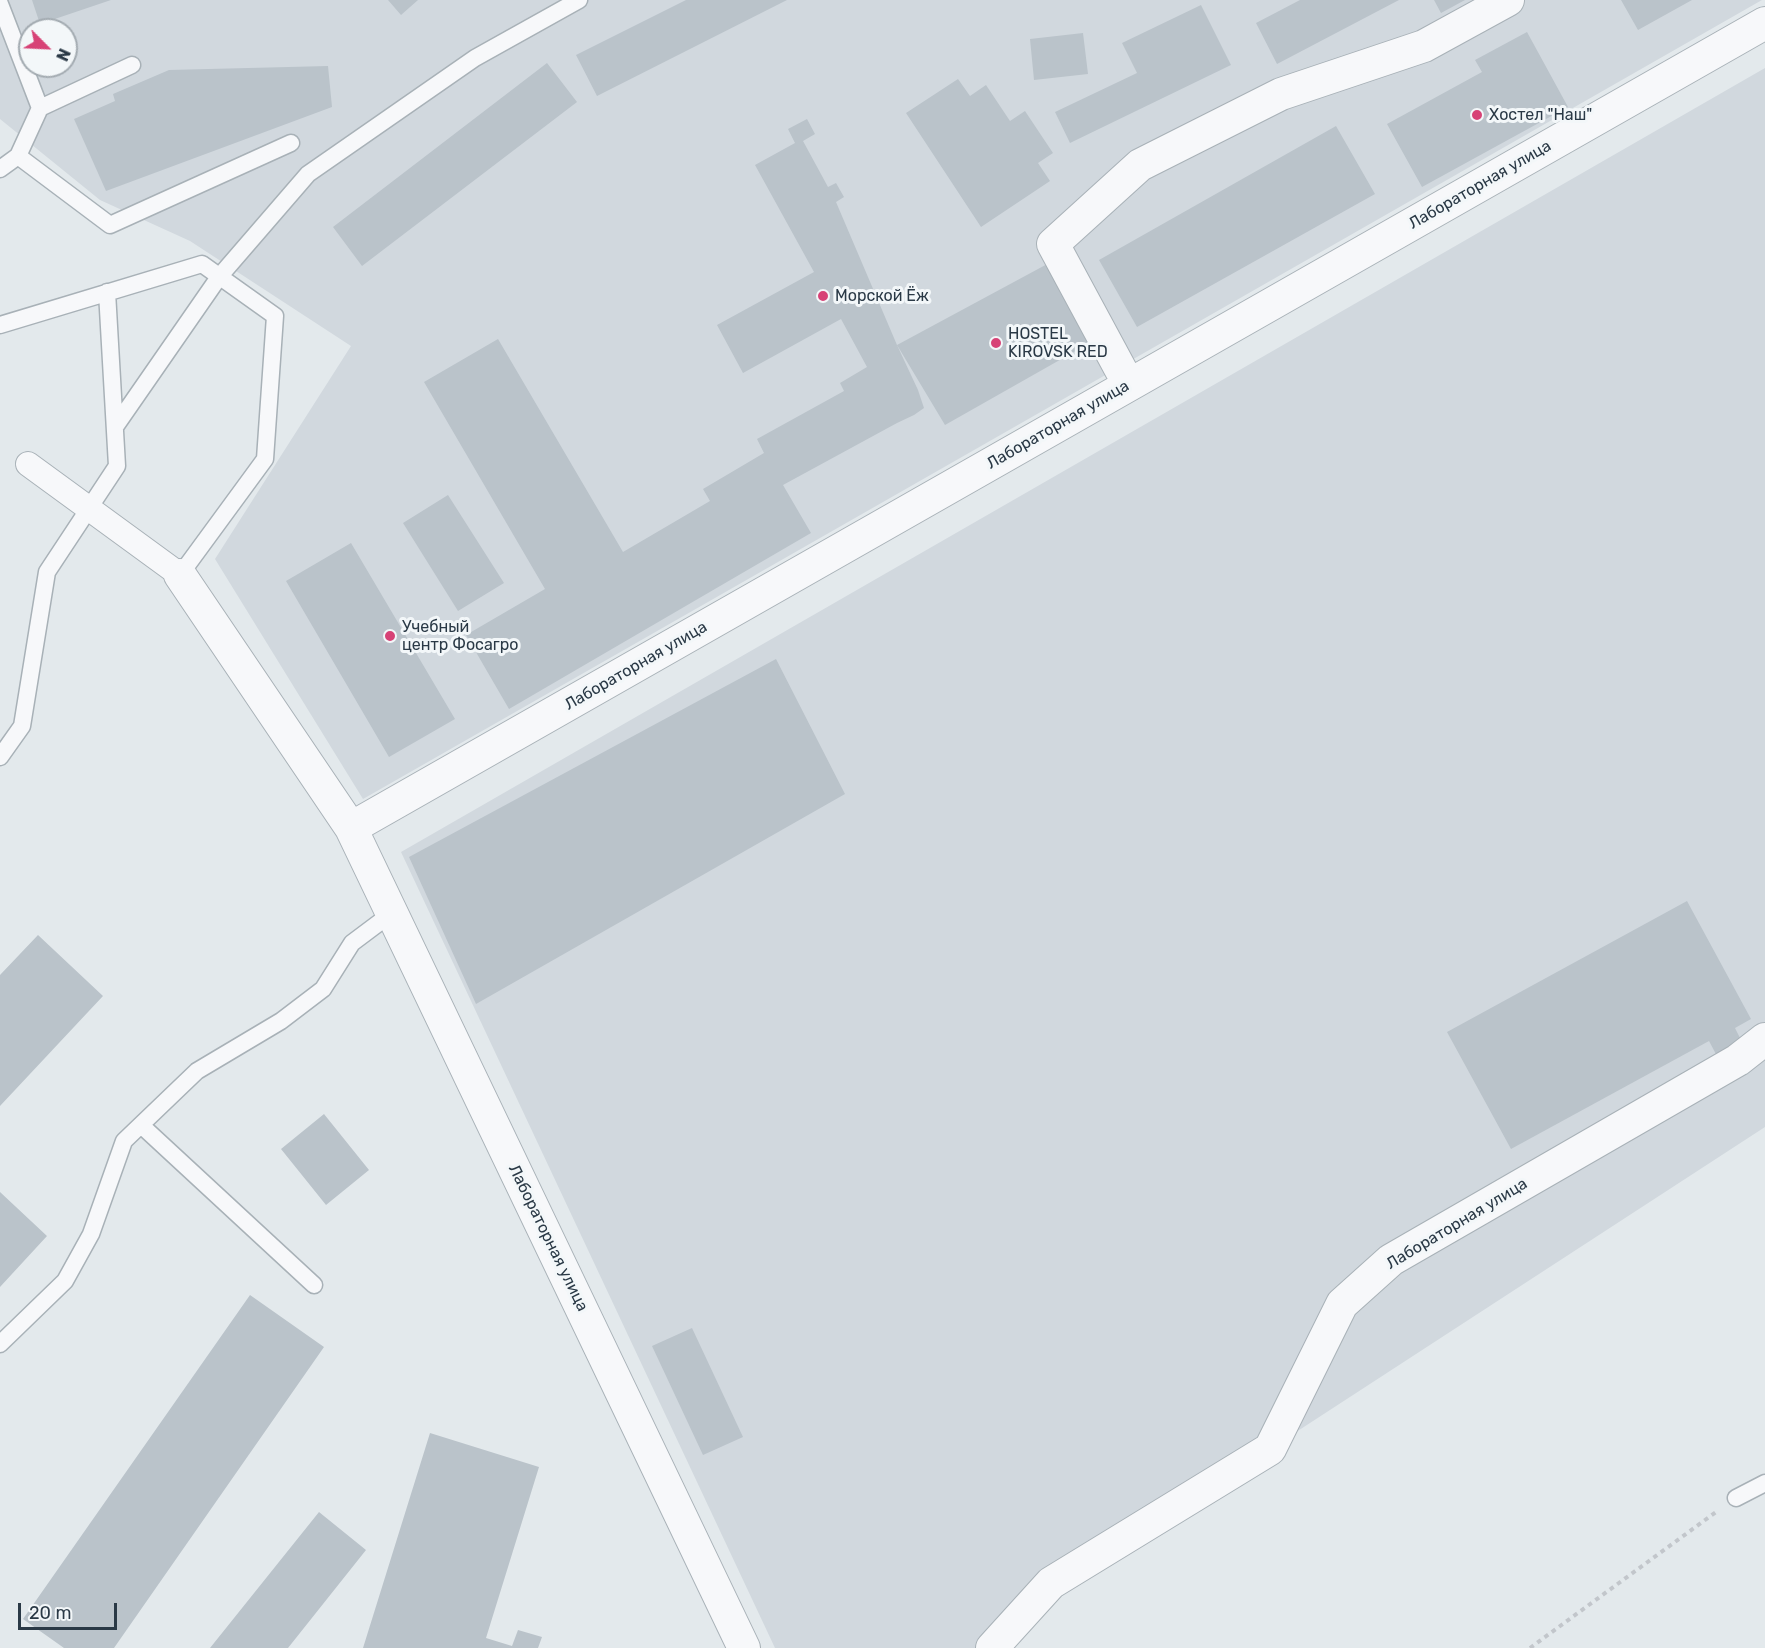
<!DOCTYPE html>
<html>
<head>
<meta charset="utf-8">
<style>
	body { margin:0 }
	#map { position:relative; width:1765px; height:1648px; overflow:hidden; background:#e3e9ec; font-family:Rubik,sans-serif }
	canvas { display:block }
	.north { position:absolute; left:18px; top:18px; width:60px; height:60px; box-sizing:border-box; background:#f3f7f9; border:2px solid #a3abb1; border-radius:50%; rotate:114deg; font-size:16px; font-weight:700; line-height:24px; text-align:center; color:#2a3946 }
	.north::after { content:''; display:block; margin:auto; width:21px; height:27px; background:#d74276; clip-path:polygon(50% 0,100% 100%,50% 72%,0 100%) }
	.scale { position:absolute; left:18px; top:1603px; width:99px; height:27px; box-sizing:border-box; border:3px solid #2a3946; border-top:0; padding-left:8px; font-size:18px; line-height:21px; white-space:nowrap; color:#2a3946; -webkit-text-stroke:4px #f3f7f9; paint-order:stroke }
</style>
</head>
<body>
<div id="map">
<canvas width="1765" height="1648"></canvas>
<div class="north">N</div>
<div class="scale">20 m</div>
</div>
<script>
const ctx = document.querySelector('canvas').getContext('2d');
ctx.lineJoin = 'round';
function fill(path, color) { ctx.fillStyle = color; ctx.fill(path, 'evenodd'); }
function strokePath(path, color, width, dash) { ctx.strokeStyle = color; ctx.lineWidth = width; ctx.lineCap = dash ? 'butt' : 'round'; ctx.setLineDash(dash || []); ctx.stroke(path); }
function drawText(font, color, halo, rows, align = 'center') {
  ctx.font = font + ' Rubik,sans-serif'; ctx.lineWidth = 6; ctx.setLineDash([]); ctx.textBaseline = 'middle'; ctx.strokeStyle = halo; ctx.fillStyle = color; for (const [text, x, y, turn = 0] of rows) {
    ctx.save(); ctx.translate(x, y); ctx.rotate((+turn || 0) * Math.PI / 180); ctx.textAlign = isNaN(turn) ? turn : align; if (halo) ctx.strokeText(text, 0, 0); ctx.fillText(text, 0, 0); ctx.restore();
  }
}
const built = new Path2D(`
	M0,0H1762L363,799L215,559L351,346L190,241L100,200L0,119ZM30,30H66V66H30Z
	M1765,68V1127L1270,1449L984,1648H775L401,852Z`);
const building = new Path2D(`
	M32,0H111L40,24Z
	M388,0H418L401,15Z
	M686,0H787L597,96L576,55Z
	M1300,0H1399L1277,64L1256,23Z
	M1434,0H1465L1441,13Z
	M1621,0H1692L1638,30Z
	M1201,5L1231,65L1070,143L1055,112L1137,73L1122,43Z
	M1527,32L1568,107L1422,187L1387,124L1482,72L1475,60Z
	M1083,33L1088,74L1034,80L1030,39Z
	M547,63L577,102L362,266L333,227Z
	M328,66L332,107L106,191L74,119L115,101L113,94L169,70Z
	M958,79L970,96L986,85L1010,121L1025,111L1053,153L1038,163L1050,181L981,227L906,113Z
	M807,119L815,134L803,141L828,187L836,183L844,197L836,202L897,345L1051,262L1095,340L945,425L897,345L918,390L924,408L914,415L897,423L783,485L811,533L509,709L466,635L545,589L424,382L498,339L623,552L710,501L703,489L764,453L757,439L844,391L840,383L867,367L841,319L743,373L717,325L814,272L755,165L795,143L788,129Z
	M1336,126L1375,194L1137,327L1099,260Z
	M448,495L504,583L458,611L403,523Z
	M351,543L455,719L389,757L286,581Z
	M776,659L845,794L476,1004L409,857Z
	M1687,901L1751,1019L1735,1028L1742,1042L1717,1056L1709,1041L1511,1149L1447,1032Z
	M38,935L103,996L0,1106V975Z
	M324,1114L369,1170L326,1205L281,1149Z
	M0,1192L47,1236L0,1287Z
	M250,1295L324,1347L114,1648H64L23,1619Z
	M692,1328L743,1437L703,1455L652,1346Z
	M430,1433L539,1467L486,1638L512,1646L518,1630L542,1637L538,1648H363Z
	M319,1512L366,1550L288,1648H210Z`);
const path = new Path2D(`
	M1530,1648L1716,1512`);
const service = new Path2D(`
	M0,4L40,108
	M18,156L110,225L291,143
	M0,169L18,156L40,108L132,65
	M0,325L202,264L275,316L265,459L180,575
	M115,427L219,277L308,174L475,58L579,0
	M0,757L22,726L47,572L117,466L107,292
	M141,1125L314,1285
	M0,1344L65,1281L91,1234L124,1141L197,1071L281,1021L323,989L352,943L392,913
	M1736,1498L1765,1483`);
const pedestrian = new Path2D(`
	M28,464L180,575`);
const minor = new Path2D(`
	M1129,385L1053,244L1140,165L1281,94L1424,46L1508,0
	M180,575L351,828L744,1648
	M351,828L1765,23
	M992,1648L1051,1583L1270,1449L1342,1304L1391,1260L1738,1060L1765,1039`);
const markers = [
	[1477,115,6,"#d74276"],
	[823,296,6,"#d74276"],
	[996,343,6,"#d74276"],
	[390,636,6,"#d74276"]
];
const poiNames = [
	["Хостел \"Наш\"",1489,115],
	["Морской Ёж",835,296],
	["HOSTEL",1008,334],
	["KIROVSK RED",1008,352],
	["Учебный",402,627],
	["центр Фосагро",402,645]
];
const streetNames = [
	["Лабораторная улица",1480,185,-30],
	["Лабораторная улица",1058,425,-30],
	["Лабораторная улица",636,666,-30],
	["Лабораторная улица",1457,1224,-31],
	["Лабораторная улица",548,1238,64]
];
fill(built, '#d1d8de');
fill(building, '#bac3ca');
strokePath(service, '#a8b1b7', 19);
strokePath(pedestrian, '#a8b1b7', 26);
strokePath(minor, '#a8b1b7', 34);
strokePath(path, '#c2c6cb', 4, [4.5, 4.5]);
strokePath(service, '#f7f8fa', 16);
strokePath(pedestrian, '#f7f8fa', 24);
strokePath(minor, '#f7f8fa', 32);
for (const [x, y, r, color] of markers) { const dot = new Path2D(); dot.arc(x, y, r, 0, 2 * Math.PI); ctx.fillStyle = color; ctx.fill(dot); strokePath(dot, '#f3f7f9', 2); }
drawText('16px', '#2a3946', '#f3f7f9', poiNames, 'left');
drawText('16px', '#2a3946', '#f3f7f9', streetNames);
</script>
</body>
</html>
